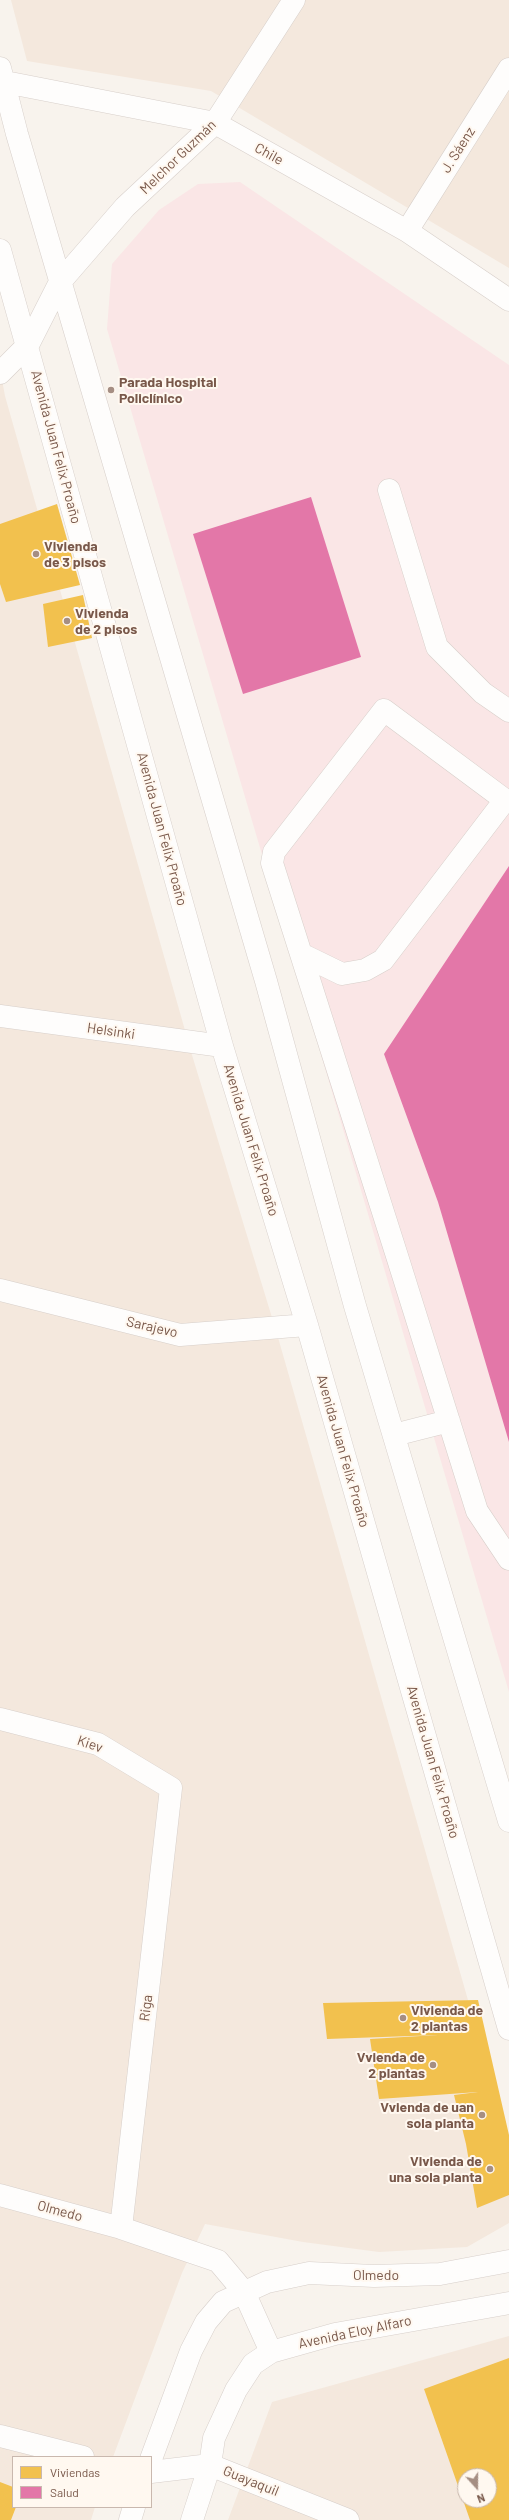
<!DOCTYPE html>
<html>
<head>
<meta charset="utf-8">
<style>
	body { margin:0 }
	#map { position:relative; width:509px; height:2520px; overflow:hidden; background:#f8f3ed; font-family:Barlow,sans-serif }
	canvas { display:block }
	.legend { position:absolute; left:12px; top:2456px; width:140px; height:52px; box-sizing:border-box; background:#fff8f0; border:1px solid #c9b8ae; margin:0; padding:5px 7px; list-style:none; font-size:12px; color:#79584a }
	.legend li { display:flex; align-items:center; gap:8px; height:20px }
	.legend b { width:20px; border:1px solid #c9b8ae }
	.north { position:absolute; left:457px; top:2468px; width:40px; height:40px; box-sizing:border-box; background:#fff8f0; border:1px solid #c9b8ae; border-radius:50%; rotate:159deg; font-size:11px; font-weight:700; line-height:16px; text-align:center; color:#79584a }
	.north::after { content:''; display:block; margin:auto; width:14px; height:18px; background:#a58e83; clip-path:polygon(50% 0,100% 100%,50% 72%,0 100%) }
</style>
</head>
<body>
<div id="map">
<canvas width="509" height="2520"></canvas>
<ul class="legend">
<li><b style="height:11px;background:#f2c14e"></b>Viviendas</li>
<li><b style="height:11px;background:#e377a8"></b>Salud</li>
</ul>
<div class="north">N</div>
</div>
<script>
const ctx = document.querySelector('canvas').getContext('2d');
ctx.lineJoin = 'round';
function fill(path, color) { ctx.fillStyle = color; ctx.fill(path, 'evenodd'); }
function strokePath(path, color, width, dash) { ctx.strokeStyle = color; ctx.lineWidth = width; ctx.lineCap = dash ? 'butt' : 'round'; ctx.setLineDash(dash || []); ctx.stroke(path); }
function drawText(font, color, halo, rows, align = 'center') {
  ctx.font = font + ' Barlow,sans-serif'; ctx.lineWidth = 4; ctx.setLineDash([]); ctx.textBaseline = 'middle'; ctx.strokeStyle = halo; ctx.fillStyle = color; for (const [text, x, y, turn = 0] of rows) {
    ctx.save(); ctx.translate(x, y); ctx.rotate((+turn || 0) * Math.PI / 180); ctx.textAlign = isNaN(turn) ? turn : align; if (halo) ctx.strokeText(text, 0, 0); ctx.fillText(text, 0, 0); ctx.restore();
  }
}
const residential = new Path2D(`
	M11,0H509V268L211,91L27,61Z
	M0,369L5,396L192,1055L277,1334L509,2143V2223L467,2247L379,2252L303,2242L205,2224L182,2273L113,2457H13V2507H95L91,2520H0Z
	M509,2336V2520H228L272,2402ZM465,2476H489V2500H465Z`);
const medical = new Path2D(`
	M240,182L509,365V1692L107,329L112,264L159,210L198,184Z`);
const homes = new Path2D(`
	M57,504L80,585L6,602L0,584V524Z
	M83,595L92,638L48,647L43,604Z
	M478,2000L509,2135V2195L477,2208L466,2144L454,2095L478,2092L379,2099L370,2039L438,2035L327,2039L323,2003Z
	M509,2358V2520H470L424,2389ZM465,2476H489V2500H465Z
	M0,2482L13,2487V2507H16L11,2520H0Z`);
const health = new Path2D(`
	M311,497L361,657L243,694L193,534Z
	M509,866V1442L438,1202L384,1054Z`);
const minor = new Path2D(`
	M0,68L17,134L266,981L355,1306L509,1821
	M0,81L215,123L407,231L509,300
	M407,231L509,69
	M0,250L222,1046L307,1325L509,2029
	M0,373L28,345L60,282L125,207L215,123L294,0
	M389,490L437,647L483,693L509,711
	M301,954L342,974L365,970L383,960L505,800L384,710L274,852L272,863C342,1078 409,1295 477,1511L509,1559
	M0,1016L222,1046
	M0,1290L180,1335L307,1325
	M394,1435L449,1421
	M0,1719L98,1744L171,1788L121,2228
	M0,2195L121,2228L218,2261L244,2292L271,2352
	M0,2436L83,2457
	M151,2459L191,2351L206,2322L223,2302L267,2282L309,2273L374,2276L440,2274L509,2261
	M151,2472L210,2465L348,2520
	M130,2520L134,2507
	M192,2520L210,2465L214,2438L236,2390L253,2364L271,2352L335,2334L509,2303`);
const markers = [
	[111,390,4,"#a58e83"],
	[36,554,4,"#a58e83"],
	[67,621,4,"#a58e83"],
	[403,2018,4,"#a58e83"],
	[433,2065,4,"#a58e83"],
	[482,2115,4,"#a58e83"],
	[490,2169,4,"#a58e83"]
];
const streetNames = [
	["J. Sáenz",458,150,-58],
	["Chile",269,154,29],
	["Melchor Guzmán",178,157,-44],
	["Avenida Juan Felix Proaño",56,447,75],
	["Avenida Juan Felix Proaño",162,829,75],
	["Helsinki",111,1031,8],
	["Avenida Juan Felix Proaño",251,1140,73],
	["Sarajevo",152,1327,13],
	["Avenida Juan Felix Proaño",343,1451,74],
	["Kiev",90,1744,19],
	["Avenida Juan Felix Proaño",433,1762,74],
	["Riga",146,2008,-83],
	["Olmedo",60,2211,15],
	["Olmedo",376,2275],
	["Avenida Eloy Alfaro",355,2332,-12],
	["Guayaquil",251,2481,22]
];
const poiNames = [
	["Parada Hospital",119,382],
	["Policlínico",119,398],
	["Vivienda",44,546],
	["de 3 pisos",44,562],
	["Vivienda",75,613],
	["de 2 pisos",75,629],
	["Vivienda de",411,2010],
	["2 plantas",411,2026],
	["Vvienda de",425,2057,"right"],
	["2 plantas",425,2073,"right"],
	["Vvienda de uan",474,2107,"right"],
	["sola planta",474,2123,"right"],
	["Vivienda de",482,2161,"right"],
	["una sola planta",482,2177,"right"]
];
fill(residential, '#f4e8dd');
fill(medical, '#fae6e6');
fill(homes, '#f2c14e');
fill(health, '#e377a8');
strokePath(minor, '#d7cfca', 23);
strokePath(minor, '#fefdfc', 22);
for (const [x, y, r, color] of markers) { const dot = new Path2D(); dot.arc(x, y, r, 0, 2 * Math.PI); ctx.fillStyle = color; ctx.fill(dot); strokePath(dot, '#fff8f0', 1.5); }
drawText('14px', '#79584a', '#fff8f0', streetNames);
drawText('bold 14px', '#79584a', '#fff8f0', poiNames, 'left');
</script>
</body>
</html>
